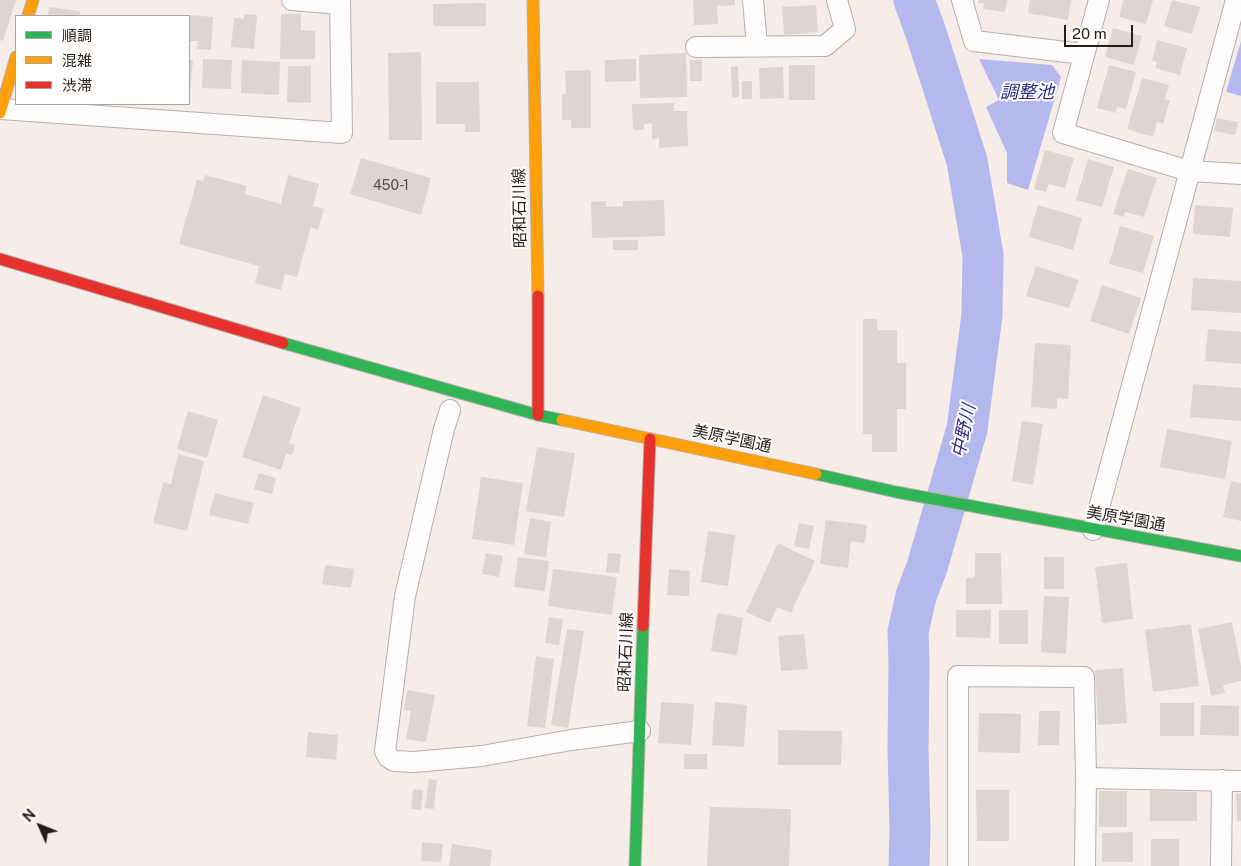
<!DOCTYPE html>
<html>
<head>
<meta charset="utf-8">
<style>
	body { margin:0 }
	#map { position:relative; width:1241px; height:866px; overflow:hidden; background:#f6ece8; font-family:"Public Sans","Noto Sans JP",sans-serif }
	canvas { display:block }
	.legend { position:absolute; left:15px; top:15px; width:175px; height:90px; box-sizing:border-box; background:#fff; border:1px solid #a9a4a2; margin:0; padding:6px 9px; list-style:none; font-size:15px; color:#271c17 }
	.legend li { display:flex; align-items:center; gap:10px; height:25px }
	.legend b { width:25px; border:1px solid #a9a4a2 }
	.north { position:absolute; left:15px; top:801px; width:50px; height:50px; -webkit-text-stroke:4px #fff; paint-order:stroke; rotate:314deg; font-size:14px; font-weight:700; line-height:20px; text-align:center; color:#271c17 }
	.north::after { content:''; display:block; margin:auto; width:18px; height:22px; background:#271c17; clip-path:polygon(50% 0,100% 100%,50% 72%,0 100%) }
	.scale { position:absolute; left:1064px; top:25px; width:69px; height:22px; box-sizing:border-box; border:2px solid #271c17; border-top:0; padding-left:6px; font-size:15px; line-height:18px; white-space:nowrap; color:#271c17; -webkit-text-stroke:4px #fff; paint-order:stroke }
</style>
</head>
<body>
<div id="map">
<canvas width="1241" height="866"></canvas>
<ul class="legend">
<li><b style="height:6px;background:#30b455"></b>順調</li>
<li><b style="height:6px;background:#ff9f0a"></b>混雑</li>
<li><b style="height:6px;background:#e5322d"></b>渋滞</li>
</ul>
<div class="north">N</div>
<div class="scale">20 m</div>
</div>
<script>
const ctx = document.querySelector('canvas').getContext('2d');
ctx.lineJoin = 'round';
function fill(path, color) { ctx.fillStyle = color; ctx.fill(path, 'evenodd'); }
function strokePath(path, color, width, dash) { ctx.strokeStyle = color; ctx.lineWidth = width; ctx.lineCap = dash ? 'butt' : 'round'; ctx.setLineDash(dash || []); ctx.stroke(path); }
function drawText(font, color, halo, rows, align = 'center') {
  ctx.font = font + ' "Public Sans","Noto Sans JP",sans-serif'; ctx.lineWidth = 4; ctx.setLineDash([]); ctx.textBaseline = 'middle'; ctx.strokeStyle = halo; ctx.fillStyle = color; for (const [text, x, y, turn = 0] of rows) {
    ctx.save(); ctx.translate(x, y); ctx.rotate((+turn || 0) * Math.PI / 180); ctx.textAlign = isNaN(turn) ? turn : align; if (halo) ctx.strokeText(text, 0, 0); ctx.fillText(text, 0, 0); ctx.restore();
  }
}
const water = new Path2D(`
	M1241,41V96L1226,92Z
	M979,59L1052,65L1061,77L1028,190L1007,183V153L986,107L999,100Z`);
const river = new Path2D(`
	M909,866L910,830L908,748L909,663L908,632L916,596L927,567L967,429L982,315L983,255L967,161L926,33L914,0`);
const building = new Path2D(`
	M0,0H16L3,41L0,40Z
	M693,0H735V5L717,6L718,24L694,25Z
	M979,0H1007L1005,12L983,9L984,3H978Z
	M1030,0H1071L1068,20L1028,13Z
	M1123,0H1153L1146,24L1119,17Z
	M1172,0L1200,7L1192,34L1164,26Z
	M486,3V26H433V4Z
	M816,5L818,32L784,35L782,7Z
	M49,7L80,11V16H48Z
	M244,14L257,15L254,49L231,47L234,18L244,19Z
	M281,14H301V30L315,31V59H280Z
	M189,15L213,17L211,50L197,49L198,41H189Z
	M1113,28L1142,36L1134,65L1105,57Z
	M1157,40L1187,48L1180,75L1155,68L1157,62L1152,61Z
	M421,52L422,140H389L388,53Z
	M686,53L687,97L640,98L639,55Z
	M203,59L232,60L231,89L202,88Z
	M636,59V81L605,82V60Z
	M189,60H193L190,91H189Z
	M242,60L280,62L279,95L241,93Z
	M690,60H702V81H690Z
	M789,65H815V100H789Z
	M1109,65L1136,72L1126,109L1117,107L1116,113L1097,108Z
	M288,66H311V103L287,102Z
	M738,66L739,97L732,98L731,67Z
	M783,67L784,98L760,99L759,68Z
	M591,70V128H571V120H562V94H566L565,71Z
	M1142,78L1169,85L1165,99L1170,100L1163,124L1157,122L1153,137L1127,129Z
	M742,81H752V99H742Z
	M436,82H479L480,132H465V124H436Z
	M674,103V111H687L688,146L659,148V138L652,139V123L644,124V130H633L632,104Z
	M1217,118L1238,122L1235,135L1214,131Z
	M1045,150L1074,158L1065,188L1049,184L1046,192L1034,189Z
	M361,158L431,178L421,215L350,194Z
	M1088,159L1114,167L1102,207L1076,200Z
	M1128,169L1157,178L1144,217L1125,212L1124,217L1113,214Z
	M205,175L247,186L245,194L281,204L288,175L319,184L313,206L324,209L318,230L311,227L297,277L285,274L281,290L255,283L259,266L179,244L197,180L203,181Z
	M664,200L665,236L592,238L591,202L606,201V207L623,206V201Z
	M1038,205L1082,218L1073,250L1029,237Z
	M1195,205L1233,208L1230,237L1193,234Z
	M1120,226L1154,236L1143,273L1109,264Z
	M613,240H638V250H613Z
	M1036,266L1079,280L1069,308L1026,296Z
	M1193,278L1241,281V313L1191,310Z
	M1102,285L1141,298L1129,334L1090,321Z
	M863,319H877L878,330H897V363H906V409H897V452H872V434H863Z
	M1208,329L1241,332V364L1205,361Z
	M1035,343L1071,345L1068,399L1057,398V409L1031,407Z
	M1193,384L1241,388V421L1190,417Z
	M263,395L301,408L289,443L295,445L292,455L286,454L281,470L242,457Z
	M188,411L218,420L207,458L177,449Z
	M1022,421L1043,424L1033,485L1012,481Z
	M1167,429L1232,441L1225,479L1160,467Z
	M537,447L575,453L564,517L526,511Z
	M178,454L204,461L187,531L153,523L163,482L171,484Z
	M259,473L276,478L272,494L254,489Z
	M481,477L523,483L514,545L472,539Z
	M1231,481L1241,483V521L1223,517Z
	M215,493L254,503L248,524L209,515Z
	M530,518L551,522L546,557L524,554Z
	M826,520L867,525L865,543L851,541L848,568L820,564Z
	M799,523L814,526L809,549L794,546Z
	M708,531L735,535L728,586L701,582Z
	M778,543L815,561L791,613L777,607L770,623L746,612Z
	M486,553L503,556L499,577L482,574Z
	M608,553L621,554L619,573L606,572Z
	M975,553H1001L1002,604H966V578H975Z
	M518,557L549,561L545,591L514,587Z
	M1044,557H1064V589H1044Z
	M1127,563L1133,619L1102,623L1095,567Z
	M325,565L354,569L351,588L322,584Z
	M553,569L617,577L612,615L548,606Z
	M669,569L690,571L689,596L667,595Z
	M1044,596L1069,597L1066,654L1041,652Z
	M956,610H991L990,638L956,637Z
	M999,610H1028V644H999Z
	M717,613L743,618L737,655L711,651Z
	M549,617L563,619L559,645L545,643Z
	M1232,622L1241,666V681L1223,685L1225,693L1211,696L1198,629Z
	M1191,624L1199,686L1153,692L1145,630Z
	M567,629L584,631L568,728L551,725Z
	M804,634L808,669L781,671L778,636Z
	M536,656L554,659L545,728L527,726Z
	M1123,668L1127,723L1098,725L1095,670Z
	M407,690L435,695L426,742L406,739L411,711L404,710Z
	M661,702L694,704L691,745L658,743Z
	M715,702L747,705L744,747L712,745Z
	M1160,703H1194V736H1160Z
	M1201,705L1239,706V736L1200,735Z
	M1039,711H1060L1059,745H1038Z
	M979,713L1021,714L1020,753L978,752Z
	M778,730L842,731L841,765H778Z
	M308,732L338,735L336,760L306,757Z
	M684,754H707V769H684Z
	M429,779L437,780L434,809L425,808Z
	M413,789L423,790L421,810L411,809Z
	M976,790H1009V841H977Z
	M1099,791H1127V827H1099Z
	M1150,791L1197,792V821H1150Z
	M1241,793V821H1237L1236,794Z
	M710,807L791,809L789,866H707Z
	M1133,832V862H1102V833Z
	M1151,839H1179V866H1151Z
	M422,842L443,844L441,862L421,861Z
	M452,844L492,850L490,866H449Z`);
const street = new Path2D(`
	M292,0L340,4
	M753,0L757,46
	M962,0L974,41L1083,54
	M1099,0L1063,133L1189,171L1241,174
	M696,47L825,46L845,29L837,0
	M1,109L342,133L340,0
	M450,410L444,429L405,596L385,751L388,757L394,761L414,762L482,756L571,740L640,731
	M1093,530L1236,0
	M1086,778L1241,781
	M958,866V676L1084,677L1086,778L1085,866
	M1221,866L1222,780`);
const fast = new Path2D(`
	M283,343L538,415L562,420
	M816,474L896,492L1241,556
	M635,866L643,626`);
const slow = new Path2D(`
	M533,0L538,296
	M28,16L33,0
	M0,113L16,57
	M562,420L816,474`);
const jam = new Path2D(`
	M0,259L283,343
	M538,296V415
	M643,626L650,439`);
const numberNames = [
	["450-1",391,186]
];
const streetNames = [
	["昭和石川線",520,208,-91],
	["美原学園通",732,439,12],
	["美原学園通",1126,519,10],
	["昭和石川線",626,652,-88]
];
const waterNames = [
	["調整池",1027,92],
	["中野川",964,431,-78]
];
fill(water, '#b5b8ed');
strokePath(river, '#b5b8ed', 41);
fill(building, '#dfd5d0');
strokePath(street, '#b8afab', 22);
strokePath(fast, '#b8afab', 13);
strokePath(slow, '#b8afab', 13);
strokePath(jam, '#b8afab', 13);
strokePath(street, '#fefcfc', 20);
strokePath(fast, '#30b455', 11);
strokePath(slow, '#ff9f0a', 11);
strokePath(jam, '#e5322d', 11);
drawText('14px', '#564b46', null, numberNames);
drawText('16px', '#271c17', '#fff', streetNames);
drawText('italic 18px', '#2e2880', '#fff', waterNames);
</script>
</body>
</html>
